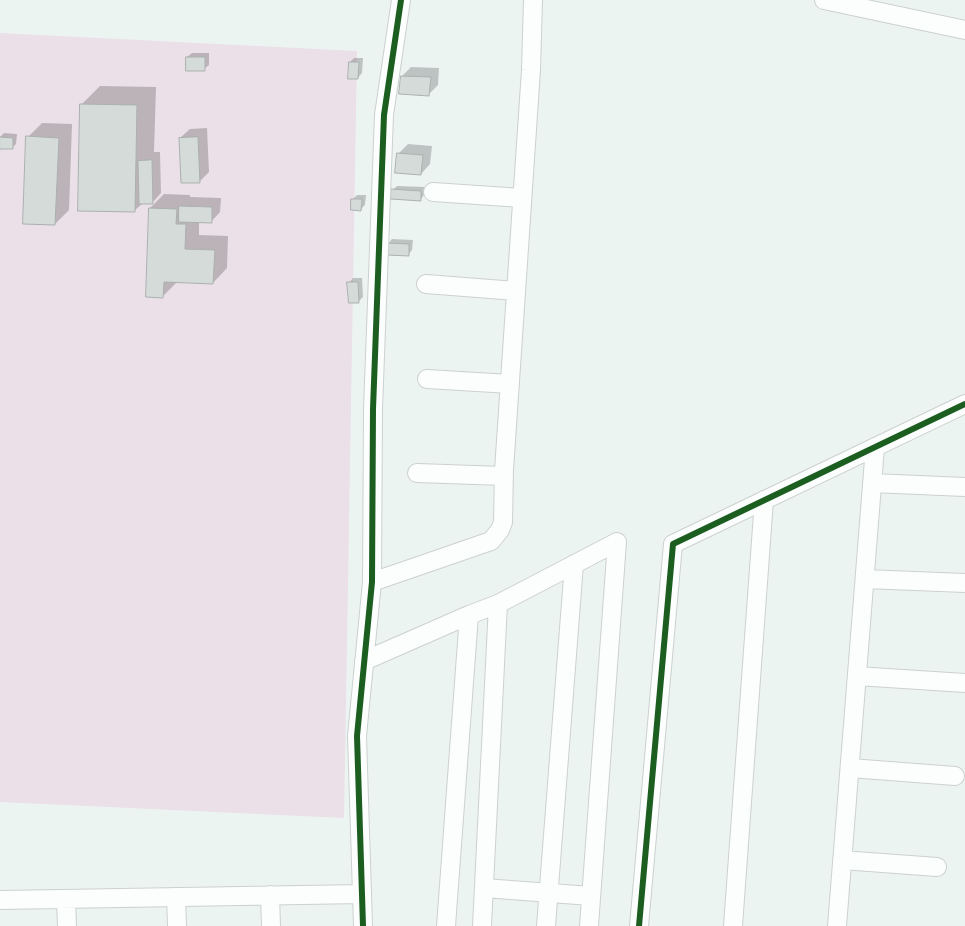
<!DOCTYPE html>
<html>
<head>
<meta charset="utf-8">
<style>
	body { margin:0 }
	canvas { display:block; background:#ecf4f2 }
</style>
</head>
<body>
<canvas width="965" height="926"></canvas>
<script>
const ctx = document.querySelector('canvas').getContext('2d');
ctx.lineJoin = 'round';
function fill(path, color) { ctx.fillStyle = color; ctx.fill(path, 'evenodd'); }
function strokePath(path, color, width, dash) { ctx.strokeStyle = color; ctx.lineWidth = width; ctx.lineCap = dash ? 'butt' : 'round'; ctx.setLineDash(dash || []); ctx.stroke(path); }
const green = new Path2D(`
	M0,33L357,51L344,818L0,802Z`);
const shadow = new Path2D(`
	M192,53H209V65L204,69L187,57Z
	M354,58H363L362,73L358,78L350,62Z
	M411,67L439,68L438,85L429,94L402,76Z
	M100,86L156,87L154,152H160L161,193L152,203H143L134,211L81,105Z
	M42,123L72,124L69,210L55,224L28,137Z
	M207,128L209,172L199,182L180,138L190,129Z
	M4,133L17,134L16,144L12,148H0V137Z
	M408,144L432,146L430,164L421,174L398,154Z
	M397,186L425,187L424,195L420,200L393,190Z
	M164,194L190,195V197L221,198L220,212L211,222H199V235L228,236L227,268L213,283L177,282L163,296L150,208Z
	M357,195H366L365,205L361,209L353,199Z
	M392,239L413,240L412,250L408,255L388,244Z
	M353,278H362L363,297L359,301L349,283Z`);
const building = new Path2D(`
	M186,57H205V71H186Z
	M349,62H359L358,79H348Z
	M401,76L431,77L429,96L399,94Z
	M80,104L137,105L135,212L78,211Z
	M26,136L59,138L55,225L23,224Z
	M0,137L13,138V149H0Z
	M198,137L200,183H181L179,138Z
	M397,153L423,155L421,175L395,173Z
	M152,160L153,204H139L138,161Z
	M391,189L421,191V201L391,199Z
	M351,199H362L361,211L351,210Z
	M179,206L212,207V223L179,222Z
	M149,208L177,209L176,224H186L185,249L215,250L213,284L164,282L163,298L146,297Z
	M386,243L409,244V256L386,255Z
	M347,282H358L359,303H349Z`);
const street = new Path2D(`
	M824,0L965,30
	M433,192L522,198
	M426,284L516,291
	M427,379L510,384
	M417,473L504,476
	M872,483L965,487
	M865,579L965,583
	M372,582L491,541L500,530L503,522L504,470L531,70L533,0
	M364,661L469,615L498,604L617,542
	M857,676L965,683
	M850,768L955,776
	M842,860L937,867
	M484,888L591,896
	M270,895L271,926
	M176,897L177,926
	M66,899L67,926
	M0,900L362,894
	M363,926L357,736L372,582L373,409L384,115L401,0
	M446,926L469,615
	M482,926L498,604
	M546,926L574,564
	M589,926L617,542
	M639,926L673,544L965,404
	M733,926L764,500
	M837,926L875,447`);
const cycleway = new Path2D(`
	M363,926L357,736L372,582L373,409L384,115L401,0
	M639,926L673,544L965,404`);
fill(green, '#ebe0e8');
fill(shadow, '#0003');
fill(building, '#d5dbd9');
strokePath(building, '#abb1af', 1);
strokePath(street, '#ccd1cf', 20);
strokePath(street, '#fcfdfd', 18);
strokePath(cycleway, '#1b5e20', 6);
</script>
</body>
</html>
